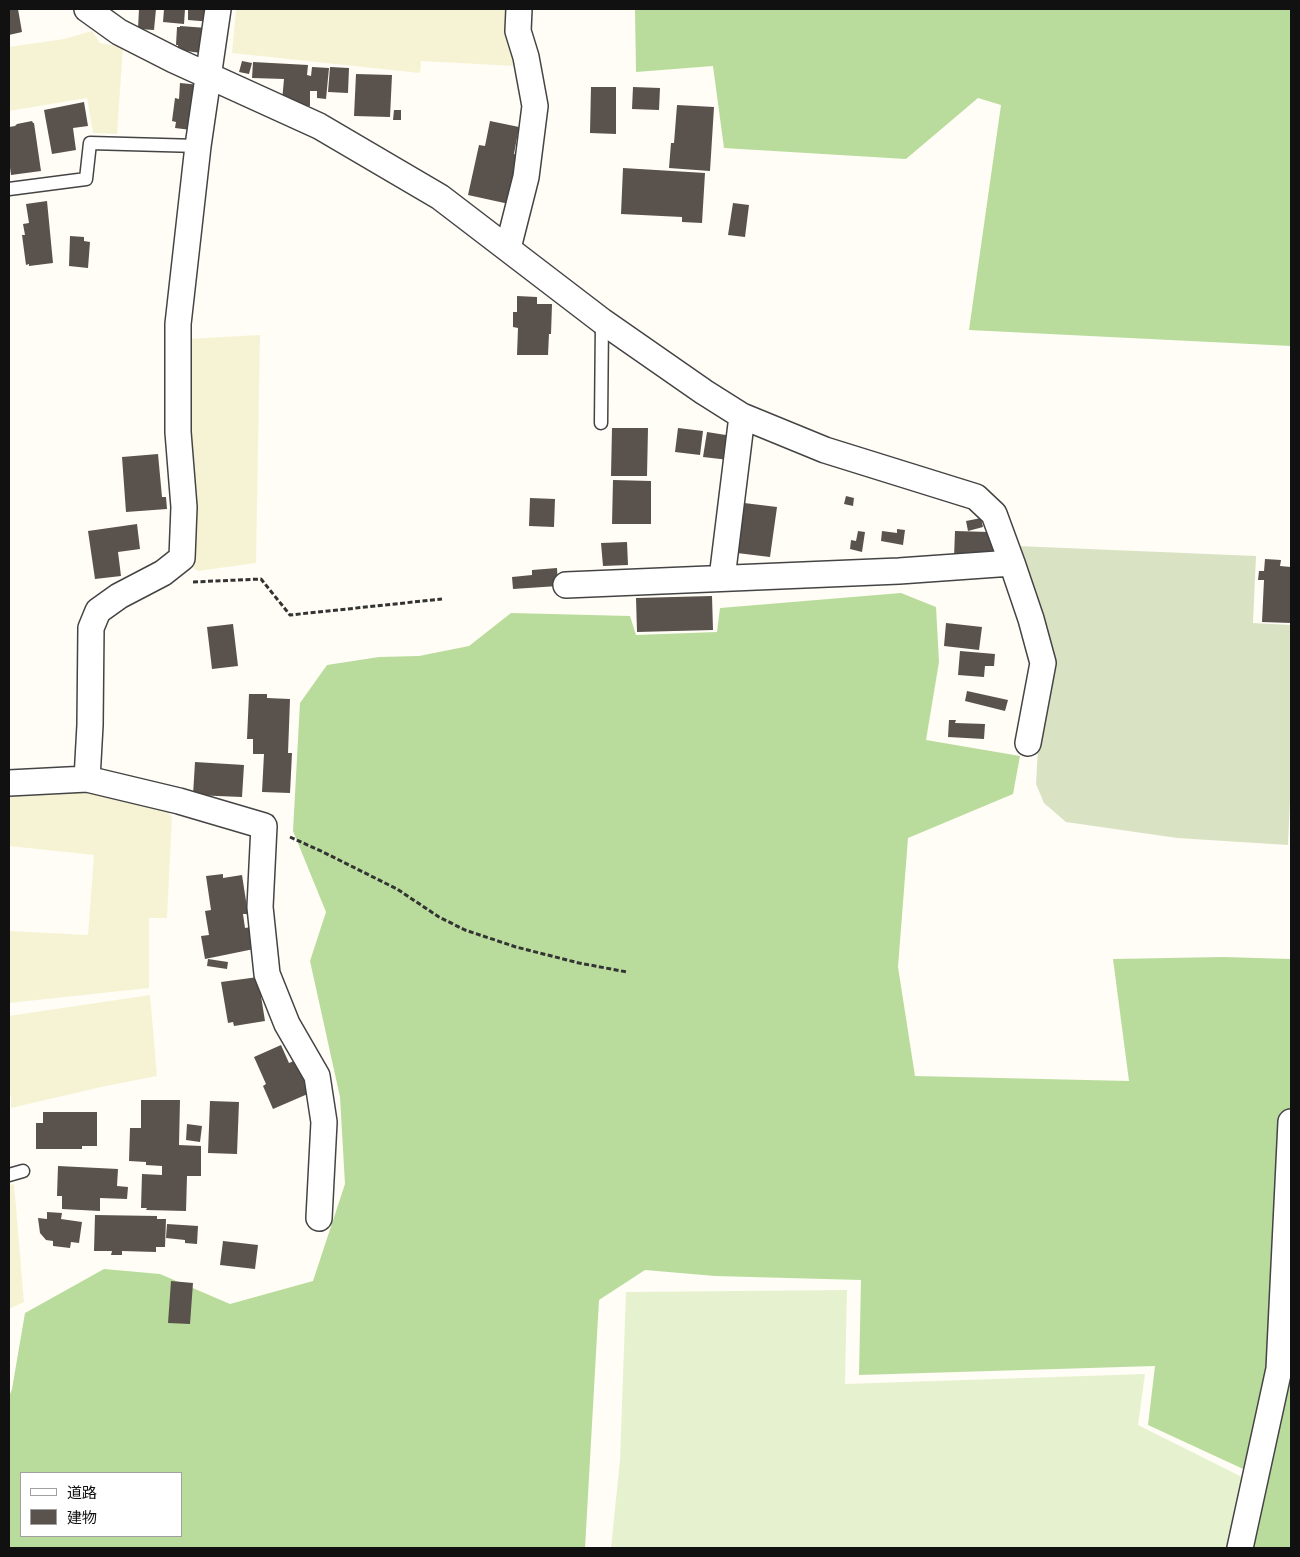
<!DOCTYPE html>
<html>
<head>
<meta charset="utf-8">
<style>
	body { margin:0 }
	#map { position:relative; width:1300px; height:1557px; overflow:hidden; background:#fffdf5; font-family:Georgia,"Noto Sans JP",serif }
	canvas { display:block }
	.frame { position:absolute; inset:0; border:10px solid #111; pointer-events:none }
	.legend { position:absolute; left:20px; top:1472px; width:162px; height:65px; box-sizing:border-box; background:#fff; border:1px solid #a0a0a0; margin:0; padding:6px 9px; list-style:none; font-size:15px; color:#111 }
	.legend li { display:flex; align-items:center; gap:10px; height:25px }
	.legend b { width:25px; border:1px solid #a0a0a0 }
</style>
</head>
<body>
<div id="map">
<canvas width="1300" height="1557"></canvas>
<div class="frame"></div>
<ul class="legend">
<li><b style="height:6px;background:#fff"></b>道路</li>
<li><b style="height:14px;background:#5a524d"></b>建物</li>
</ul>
</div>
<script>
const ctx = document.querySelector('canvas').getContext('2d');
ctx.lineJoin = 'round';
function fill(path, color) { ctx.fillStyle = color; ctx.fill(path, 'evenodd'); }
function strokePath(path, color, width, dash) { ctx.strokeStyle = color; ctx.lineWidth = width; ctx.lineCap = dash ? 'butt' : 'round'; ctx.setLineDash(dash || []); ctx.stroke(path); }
const farmland = new Path2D(`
	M236,9H506L507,24L515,66L421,61L420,73L232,53Z
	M92,31L100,43L123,47L117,134L93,133L87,98L9,111V47L64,39Z
	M260,335L256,563L198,571L188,564L187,339Z
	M94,788L166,808L172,818L167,918H149V988L9,1003V931L88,935L94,855L9,846V790Z
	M150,995L157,1076L101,1087L11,1108V1095H9V1016Z
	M14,1184L24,1302L9,1309V1185Z`);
const forest = new Path2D(`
	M635,9H1291V346L969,330L1001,105L978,98L906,159L724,148L713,66L636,72Z
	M901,593L936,607L939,662L926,740L1020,756L1013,794L908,838L898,967L915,1076L1129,1081L1113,959L1223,957L1291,959V1548H1250L1267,1480L1148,1425L1155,1366L859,1375L861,1280L715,1276L645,1270L599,1300L585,1548H9V1397L12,1389L25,1313L104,1269L160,1274L230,1304L313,1281L345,1184L340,1097L310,961L326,912L293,831L300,703L327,665L379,657L419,656L469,646L511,613L630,616L636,635L717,632L720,608ZM21,1473H181V1536H21Z`);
const cemetery = new Path2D(`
	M1017,546L1256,556L1253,623L1291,625V776L1288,845L1177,838L1066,822L1044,803L1036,784L1038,749L1051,678Z`);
const pitch = new Path2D(`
	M847,1290L845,1384L1145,1374L1138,1425L1242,1477L1227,1548H611L620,1460L626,1292Z`);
const building = new Path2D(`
	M9,9H18L22,32L9,35Z
	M139,9H156L154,30L138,29Z
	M164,9H185L184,24L163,22Z
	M188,9H213L212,22L188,20Z
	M180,26L207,28L201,53L178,50V45H176L177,27H180Z
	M242,61L252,63L249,74L239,72Z
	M253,62L308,65L307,75L311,76L312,67L329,68L326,99L317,98V91H310V106L289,105L282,101L284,79L252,78Z
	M330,67L349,68L348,93L328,92Z
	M356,74L392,75L390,117L354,116Z
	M180,83L200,85L191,130L175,128L176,122L172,121L175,98L179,99Z
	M591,87H616V134L590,133Z
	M633,87L660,88L659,110L632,109Z
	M84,102L88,126L73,128L76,150L52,154L44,110Z
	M677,105L714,107L710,171L669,168L671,143H674Z
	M394,110H401V120H393Z
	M32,121L33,123H34L41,171L11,175L9,160V127L15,126L17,124Z
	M490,121L519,127L514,154L520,156L509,204L468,195L479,145L485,146Z
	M623,168L705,173L702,223L682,222V217L621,214Z
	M47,201L53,263L29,266V264L26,265L22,235H25L23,224L29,223L26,204Z
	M733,203L749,205L745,237L728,235Z
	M70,236L84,237V241L90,242L88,268L69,266Z
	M517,296L537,297V304H552L551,334H549L548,355H517L518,328L513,327V312H517Z
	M612,428H648L647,476H611Z
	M678,428L703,431L700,455L675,452Z
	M707,432L732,436L729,460L703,457Z
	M158,454L162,497H166L167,509L126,512L122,457Z
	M613,480L651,481V524H612Z
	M846,496L854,498L853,506L844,504Z
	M530,498L555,499L554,527L529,526Z
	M744,503L777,507L770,557L737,553Z
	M981,518L983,527L968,531L966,521Z
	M137,524L140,549L118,552L121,576L95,579L88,531Z
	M897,529L905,530L903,545L881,541L882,531L897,533Z
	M858,531L865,532L862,552L850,549L851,540L856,541Z
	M955,531L989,532L995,550L988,559L954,558Z
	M627,542L628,565L603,566L601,543Z
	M1265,559L1281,560L1280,566L1291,567V623L1262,622L1264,580H1258L1259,571H1264Z
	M557,568L558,586L513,589L512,577L532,575V570Z
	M712,596L713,630L637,632L636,598Z
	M946,623L982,627L979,650L944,646Z
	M233,624L238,666L212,669L207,627Z
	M960,651L995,654L994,666H985L984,677L958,675Z
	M967,691L1008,700L1005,711L965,701Z
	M249,694H267V698L290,699L288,753H292L290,793L262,792L264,754H253V739H247Z
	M949,720H956L955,723L985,724L984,739L948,737Z
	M195,762L244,765L242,797L193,795Z
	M223,874V878L242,875L248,914H243L245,928L251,927L254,949L205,959L201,936L209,935L205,911L211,910L206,876Z
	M208,959L228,962L227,969L207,966Z
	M258,977L265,1021L234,1026L233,1022L228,1023L221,982Z
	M281,1045L289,1063L296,1060L310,1093L273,1109L263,1086L266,1084L254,1057Z
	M141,1100H180L179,1145L201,1146V1176H187L186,1211L146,1210L147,1208H141L142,1174L162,1175V1166L146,1165V1162L129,1161L130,1128H141Z
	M210,1101L239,1102L237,1154L208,1153Z
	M43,1112H97V1146H82V1149H36V1123H43Z
	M187,1124L202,1126L200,1142L186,1140Z
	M58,1166L118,1169L117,1186L128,1187L127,1199L100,1198V1211L62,1209V1196H57Z
	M47,1212L62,1213L61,1219L82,1222L79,1243L71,1242L70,1248L53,1246V1241L46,1240L40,1233L38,1218L47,1219Z
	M95,1215L157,1216V1219H166L165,1247H156V1252L122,1251V1255H111L112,1251H94Z
	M167,1224L198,1226L197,1244L185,1243V1240L166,1238Z
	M223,1241L258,1245L255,1269L220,1265Z
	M171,1281L193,1283L190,1324L168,1323Z`);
const path = new Path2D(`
	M193,582L261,579L290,615L442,599
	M290,837L323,852L397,889L439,917L465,930L516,947L579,963L627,972`);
const lane = new Path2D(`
	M9,189L86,179L90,143L198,146
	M601,423L602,321
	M9,1175L23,1171`);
const street = new Path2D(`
	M87,9L119,32L174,60L319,126L440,197L602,321L704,392L742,416L825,450L976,497L994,514L1012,563L1031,619L1043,663L1028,743
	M508,248L526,177L535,106L526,57L518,31L519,9
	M722,578L742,416
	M566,585L899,571L1012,563
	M87,779L179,801L264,826L260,907L267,974L287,1024L317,1076L324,1122L319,1218
	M9,783L87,779L90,725L91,628L98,611L119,596L163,573L182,558L184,507L178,432V324L198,146L218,9
	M1240,1548L1279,1369L1291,1122`);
fill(farmland, '#f6f3d4');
fill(forest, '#b9dc9c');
fill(cemetery, '#d9e3c4');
fill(pitch, '#e6f2cf');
fill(building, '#5a524d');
strokePath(lane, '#444', 15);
strokePath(street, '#444', 28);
strokePath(path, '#333', 3, [5, 2.5]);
strokePath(lane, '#fff', 12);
strokePath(street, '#fff', 25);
</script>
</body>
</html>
